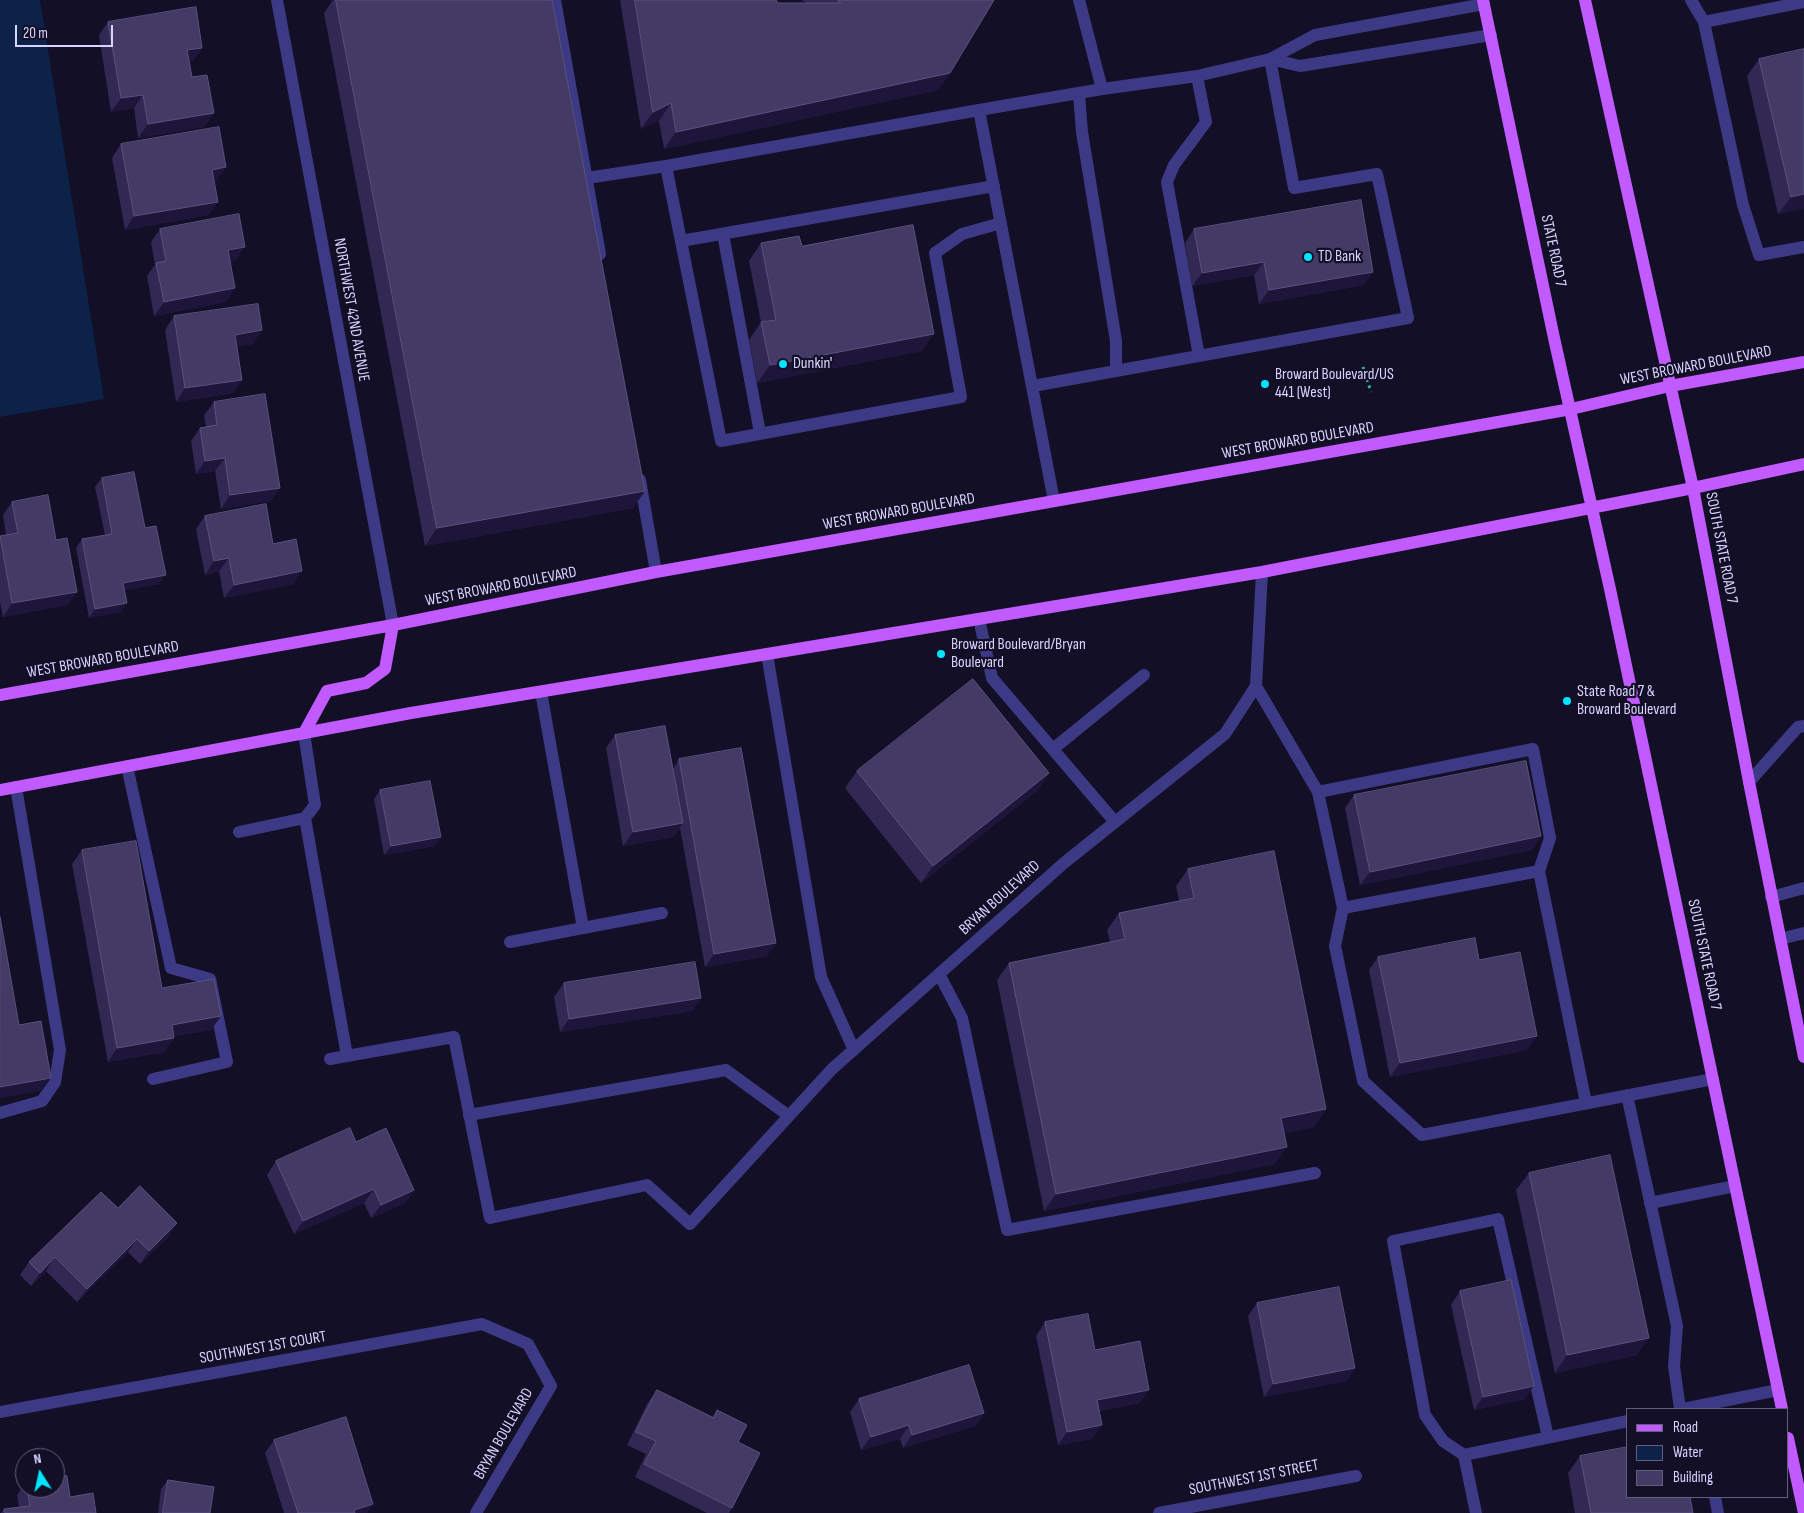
<!DOCTYPE html>
<html>
<head>
<meta charset="utf-8">
<style>
	body { margin:0 }
	#map { position:relative; width:1804px; height:1513px; overflow:hidden; background:#130f26; font-family:"Sofia Sans Condensed",sans-serif }
	canvas { display:block }
	.legend { position:absolute; left:1626px; top:1408px; width:162px; height:90px; box-sizing:border-box; background:#130f26; border:1px solid #625e7d; margin:0; padding:6px 9px; list-style:none; font-size:15px; color:#d9d4ff }
	.legend li { display:flex; align-items:center; gap:10px; height:25px }
	.legend b { width:25px; border:1px solid #625e7d }
	.north { position:absolute; left:15px; top:1448px; width:50px; height:50px; box-sizing:border-box; background:#130f26; border:1px solid #625e7d; border-radius:50%; rotate:350deg; font-size:14px; font-weight:700; line-height:20px; text-align:center; color:#d9d4ff }
	.north::after { content:''; display:block; margin:auto; width:18px; height:22px; background:#00e5ff; clip-path:polygon(50% 0,100% 100%,50% 72%,0 100%) }
	.scale { position:absolute; left:15px; top:25px; width:98px; height:22px; box-sizing:border-box; border:2px solid #d9d4ff; border-top:0; padding-left:6px; font-size:15px; line-height:18px; white-space:nowrap; color:#d9d4ff; -webkit-text-stroke:4px #130f26; paint-order:stroke }
</style>
</head>
<body>
<div id="map">
<canvas width="1804" height="1513"></canvas>
<ul class="legend">
<li><b style="height:6px;background:#c25bff"></b>Road</li>
<li><b style="height:14px;background:#0c2248"></b>Water</li>
<li><b style="height:14px;background:#433a66"></b>Building</li>
</ul>
<div class="north">N</div>
<div class="scale">20 m</div>
</div>
<script>
const ctx = document.querySelector('canvas').getContext('2d');
ctx.lineJoin = 'round';
function fill(path, color) { ctx.fillStyle = color; ctx.fill(path, 'evenodd'); }
function strokePath(path, color, width, dash) { ctx.strokeStyle = color; ctx.lineWidth = width; ctx.lineCap = dash ? 'butt' : 'round'; ctx.setLineDash(dash || []); ctx.stroke(path); }
function drawText(font, color, halo, rows, align = 'center') {
  ctx.font = font + ' "Sofia Sans Condensed",sans-serif'; ctx.lineWidth = 4.5; ctx.setLineDash([]); ctx.textBaseline = 'middle'; ctx.strokeStyle = halo; ctx.fillStyle = color; for (const [text, x, y, turn = 0] of rows) {
    ctx.save(); ctx.translate(x, y); ctx.rotate((+turn || 0) * Math.PI / 180); ctx.textAlign = isNaN(turn) ? turn : align; if (halo) ctx.strokeText(text, 0, 0); ctx.fillText(text, 0, 0); ctx.restore();
  }
}
const water = new Path2D(`
	M0,0H40L104,399L0,417Z`);
const path = new Path2D(`
	M1363,367L1371,392`);
const minor = new Path2D(`
	M277,0L393,625
	M555,0L600,254
	M1079,0L1102,89
	M1691,0L1704,22
	M1804,2L1704,22L1743,205L1759,255L1804,247
	M1270,59L1300,66L1491,35
	M1197,76L1206,122L1174,165L1167,182L1199,356
	M1079,94L1082,132L1116,341V371
	M979,110L666,166L721,441L961,397L935,253L962,234L1001,223
	M587,178L666,166
	M723,234L760,433
	M681,241L994,186
	M1033,386L1408,318L1377,174L1294,188L1270,59
	M640,480L656,572
	M1054,501L979,110L1102,89L1197,76L1270,59L1315,35L1484,4
	M979,619L992,678L1115,822
	M767,654L821,977L854,1050
	M1256,686L1318,792L1533,749L1550,838L1539,871
	M541,692L583,928L662,913
	M1053,749L1144,675
	M127,766L171,968L210,979L227,1062L153,1079
	M1749,782L1798,727L1804,726
	M1318,792L1343,908L1335,946L1363,1081L1422,1135L1713,1079
	M305,818L347,1056
	M239,832L305,818L315,805L304,733
	M1771,897L1804,888
	M1343,908L1539,871L1586,1103
	M1780,939L1804,933
	M510,942L583,928
	M939,974L962,1018L1007,1230L1315,1173
	M330,1059L454,1037L490,1218L647,1185L690,1224L832,1069L1064,863L1225,734L1256,686L1262,572
	M1627,1095L1677,1326L1674,1366L1680,1409
	M0,1113L42,1101L55,1082L60,1050L16,787
	M469,1115L726,1070L789,1116
	M1650,1203L1735,1186
	M1683,1409L1778,1390
	M0,1412L482,1324L528,1344L551,1386L476,1513
	M1464,1455L1628,1421
	M1715,1497L1718,1513
	M1159,1513L1356,1476
	M1476,1513L1464,1455L1443,1441L1425,1415L1393,1241L1498,1219L1548,1437`);
const major = new Path2D(`
	M1483,0L1554,338L1610,589L1782,1409
	M1585,0L1693,488L1749,782L1804,1057
	M0,695L393,625L656,572L1571,409L1670,386L1804,362
	M304,733L327,691L366,683L385,669L393,625
	M0,790L411,713L1262,572L1693,488L1804,464
	M1788,1438L1804,1513`);
const wall = new Path2D(`
	M333,0H552L645,491L633,508L425,546L324,13Z
	M620,0H776L778,3H806L802,0H994L950,73L938,90L664,149L659,121L641,129Z
	M108,22L202,48L193,61L189,62L192,77L214,113L204,127L138,138L134,108L111,112L99,35Z
	M1759,59L1804,208L1778,214L1747,76Z
	M121,144L217,180L214,181L218,202L208,215L125,230L112,158Z
	M160,229L236,260L230,261L226,302L154,316L147,276L155,265L151,242Z
	M1194,229L1364,285L1259,304L1254,275L1192,286L1185,243Z
	M761,243L802,246L922,351L757,383L749,340L761,322L749,261Z
	M174,316L253,344L237,346L242,380L233,393L176,402L165,330Z
	M214,402L280,488L270,501L221,509L215,471L196,474L191,441L200,428L206,427L204,415Z
	M102,478L159,584L124,590L127,603L120,612L89,618L76,548L82,539L105,535L95,487Z
	M12,502L56,540L77,592L67,605L3,617L0,602V536L6,535L3,515Z
	M205,516L273,544L293,584L224,598L219,571L205,575L196,529Z
	M615,735L673,769L679,759L767,956L705,967L680,828L673,837L623,846L606,748Z
	M857,771L1049,773L1037,791L921,883L845,788Z
	M380,790L435,846L384,855L374,799Z
	M1354,795L1532,850L1360,885L1345,808Z
	M82,850L162,988L221,1016L211,1030L174,1036L165,1052L108,1062L72,864Z
	M1188,869L1326,1109L1314,1127L1284,1133L1275,1164L1044,1211L997,980L1009,963L1110,942L1107,930L1119,913L1179,901L1176,886Z
	M1378,957L1479,960L1527,1050L1390,1077L1369,970Z
	M564,983L701,998L692,1011L560,1032L554,997Z
	M356,1142L414,1190L405,1203L371,1218L364,1203L294,1234L267,1175L276,1161Z
	M1529,1173L1637,1355L1555,1373L1516,1190Z
	M118,1208L177,1223L168,1237L140,1264L128,1252L77,1302L46,1271L31,1286L20,1275L29,1262Z
	M1460,1291L1525,1399L1474,1410L1451,1305Z
	M1257,1303L1355,1368L1346,1381L1264,1397L1248,1316Z
	M1045,1322L1095,1350L1140,1403L1099,1411L1092,1439L1058,1445L1036,1336Z
	M657,1390L712,1417L717,1410L738,1442L732,1508L729,1513H707L635,1477L646,1454L627,1445L647,1404Z
	M859,1399L984,1413L975,1426L903,1448L900,1439L861,1450L850,1412Z
	M274,1440L367,1513H284L265,1453Z
	M1580,1456L1693,1513H1575L1568,1473Z
	M168,1480L210,1513H158L161,1489Z
	M25,1484V1488L70,1497L96,1513H1L4,1509L19,1507L17,1495Z`);
const shadedWall = new Path2D(`
	M202,48L193,61L178,64L187,50Z
	M950,73L938,90L664,149L676,132Z
	M143,95L134,108L111,112L121,98Z
	M671,103L659,121L641,129L653,112Z
	M214,113L204,127L138,138L148,124Z
	M226,167L217,180L203,183L212,170Z
	M1804,194V208L1778,214L1791,197Z
	M218,202L208,215L125,230L134,216Z
	M245,247L236,260L219,264L228,250Z
	M1264,262L1254,275L1192,286L1202,273Z
	M1373,272L1364,285L1259,304L1269,290Z
	M235,288L226,302L154,316L164,302Z
	M262,330L253,344L226,348L235,335Z
	M934,334L922,351L757,383L770,365Z
	M242,380L233,393L176,402L185,388Z
	M225,458L215,471L196,474L205,461Z
	M280,488L270,501L221,509L230,495Z
	M645,491L633,508L425,546L437,528Z
	M229,558L219,571L205,575L214,561Z
	M302,571L293,584L224,598L234,585Z
	M166,575L159,584L117,592L123,583Z
	M77,592L67,605L3,617L12,603Z
	M127,603L120,612L89,618L95,609Z
	M1049,773L1037,791L921,883L933,866Z
	M683,823L673,837L623,846L633,832Z
	M1541,836L1532,850L1360,885L1370,872Z
	M441,837L435,846L384,855L391,846Z
	M776,943L767,956L705,967L714,954Z
	M701,998L692,1011L560,1032L569,1019Z
	M221,1016L211,1030L162,1038L172,1025Z
	M1537,1036L1527,1050L1390,1077L1400,1063Z
	M174,1038L165,1052L108,1062L117,1048Z
	M51,1078L42,1091L0,1098V1087Z
	M1326,1109L1314,1127L1269,1136L1281,1118Z
	M1287,1147L1275,1164L1044,1211L1056,1194Z
	M374,1189L364,1203L294,1234L303,1221Z
	M414,1190L405,1203L371,1218L381,1205Z
	M177,1223L168,1237L140,1264L149,1251Z
	M137,1239L128,1252L77,1302L87,1289Z
	M55,1257L46,1271L31,1286L40,1273Z
	M1649,1338L1637,1355L1555,1373L1567,1355Z
	M1355,1368L1346,1381L1264,1397L1273,1384Z
	M1534,1386L1525,1399L1474,1410L1483,1397Z
	M1149,1390L1140,1403L1087,1413L1097,1400Z
	M984,1413L975,1426L903,1448L912,1435Z
	M909,1425L900,1439L861,1450L871,1437Z
	M1102,1425L1092,1439L1058,1445L1067,1432Z
	M373,1504L367,1513H352L354,1510Z`);
const building = new Path2D(`
	M336,0H552L645,491L437,528Z
	M635,0H776L778,3H841L837,0H994L950,73L676,132L671,103L653,112Z
	M196,7L202,48L187,50L192,77L207,75L214,113L148,124L143,95L121,98L108,22Z
	M1804,49V194L1791,197L1759,59Z
	M219,127L226,167L212,170L218,202L134,216L121,144Z
	M1361,200L1373,272L1269,290L1264,262L1202,273L1194,229Z
	M239,214L245,247L228,250L235,288L164,302L156,263L166,261L160,229Z
	M913,225L934,334L770,365L761,322L776,320L761,243L799,236L802,246Z
	M258,304L262,330L235,335L242,380L185,388L174,316Z
	M265,394L280,488L230,495L225,458L205,461L200,428L217,425L214,402Z
	M134,472L145,528L156,526L166,575L123,583L127,603L95,609L82,539L112,534L102,478Z
	M48,495L56,540L67,538L77,592L12,603L0,536L18,533L12,502Z
	M266,504L273,544L296,539L302,571L234,585L229,558L214,561L205,516Z
	M973,679L1049,773L933,866L857,771Z
	M665,726L683,823L633,832L615,735Z
	M741,748L776,943L714,954L679,759Z
	M1526,761L1541,836L1370,872L1354,795Z
	M430,781L441,837L391,846L380,790Z
	M136,841L162,988L214,979L221,1016L172,1025L174,1038L117,1048L82,850Z
	M1274,851L1326,1109L1281,1118L1287,1147L1056,1194L1009,963L1125,939L1119,913L1194,898L1188,869Z
	M0,917L19,1025L41,1021L51,1078L0,1087Z
	M1475,938L1479,960L1520,952L1537,1036L1400,1063L1378,957Z
	M695,962L701,998L569,1019L564,983Z
	M350,1128L356,1142L386,1128L414,1190L381,1205L374,1189L303,1221L276,1161Z
	M1610,1155L1649,1338L1567,1355L1529,1173Z
	M140,1186L177,1223L149,1251L137,1239L87,1289L55,1257L40,1273L29,1262L101,1192L118,1208Z
	M1511,1280L1534,1386L1483,1397L1460,1291Z
	M1339,1287L1355,1368L1273,1384L1257,1303Z
	M1088,1314L1095,1350L1140,1341L1149,1390L1097,1400L1102,1425L1067,1432L1045,1322Z
	M969,1365L984,1413L912,1435L909,1425L871,1437L859,1399Z
	M657,1390L714,1418L717,1410L747,1425L738,1442L760,1453L732,1508L644,1464L656,1441L636,1432Z
	M346,1417L373,1504L354,1510L355,1513H298L274,1440Z
	M1628,1447V1497H1690L1693,1513H1591L1580,1456Z
	M67,1476L70,1497L93,1493L96,1513H5L4,1509L30,1506L27,1488H55V1477Z
	M168,1480L214,1487L210,1513H163Z`);
const markers = [
	[1308,257,5,"#00e5ff"],
	[783,364,5,"#00e5ff"],
	[1265,384,5,"#00e5ff"],
	[941,654,5,"#00e5ff"],
	[1567,701,5,"#00e5ff"]
];
const streetNames = [
	["STATE ROAD 7",1553,251,78],
	["NORTHWEST 42ND AVENUE",351,310,80],
	["WEST BROWARD BOULEVARD",1696,366,-11],
	["WEST BROWARD BOULEVARD",1298,441,-10],
	["WEST BROWARD BOULEVARD",899,512,-10],
	["SOUTH STATE ROAD 7",1721,548,79],
	["WEST BROWARD BOULEVARD",501,587,-11],
	["WEST BROWARD BOULEVARD",103,660,-10],
	["BRYAN BOULEVARD",1000,898,-42],
	["SOUTH STATE ROAD 7",1704,955,78],
	["SOUTHWEST 1ST COURT",263,1348,-10],
	["BRYAN BOULEVARD",504,1434,-60],
	["SOUTHWEST 1ST STREET",1254,1478,-11]
];
const poiNames = [
	["TD Bank",1318,257],
	["Dunkin'",793,364],
	["Broward Boulevard/US",1275,375],
	["441 (West)",1275,393],
	["Broward Boulevard/Bryan",951,645],
	["Boulevard",951,663],
	["State Road 7 &",1577,692],
	["Broward Boulevard",1577,710]
];
fill(water, '#0c2248');
strokePath(path, '#2fb8b0', 3, [2.5, 4]);
strokePath(minor, '#3d3a85', 12);
strokePath(major, '#c25bff', 12);
fill(wall, '#312854');
fill(shadedWall, '#1d163a');
fill(building, '#433a66');
strokePath(building, '#5a527e', 1);
for (const [x, y, r, color] of markers) { const dot = new Path2D(); dot.arc(x, y, r, 0, 2 * Math.PI); ctx.fillStyle = color; ctx.fill(dot); strokePath(dot, '#130f26', 2); }
drawText('16px', '#d9d4ff', '#130f26', streetNames);
drawText('16px', '#d9d4ff', '#130f26', poiNames, 'left');
</script>
</body>
</html>
